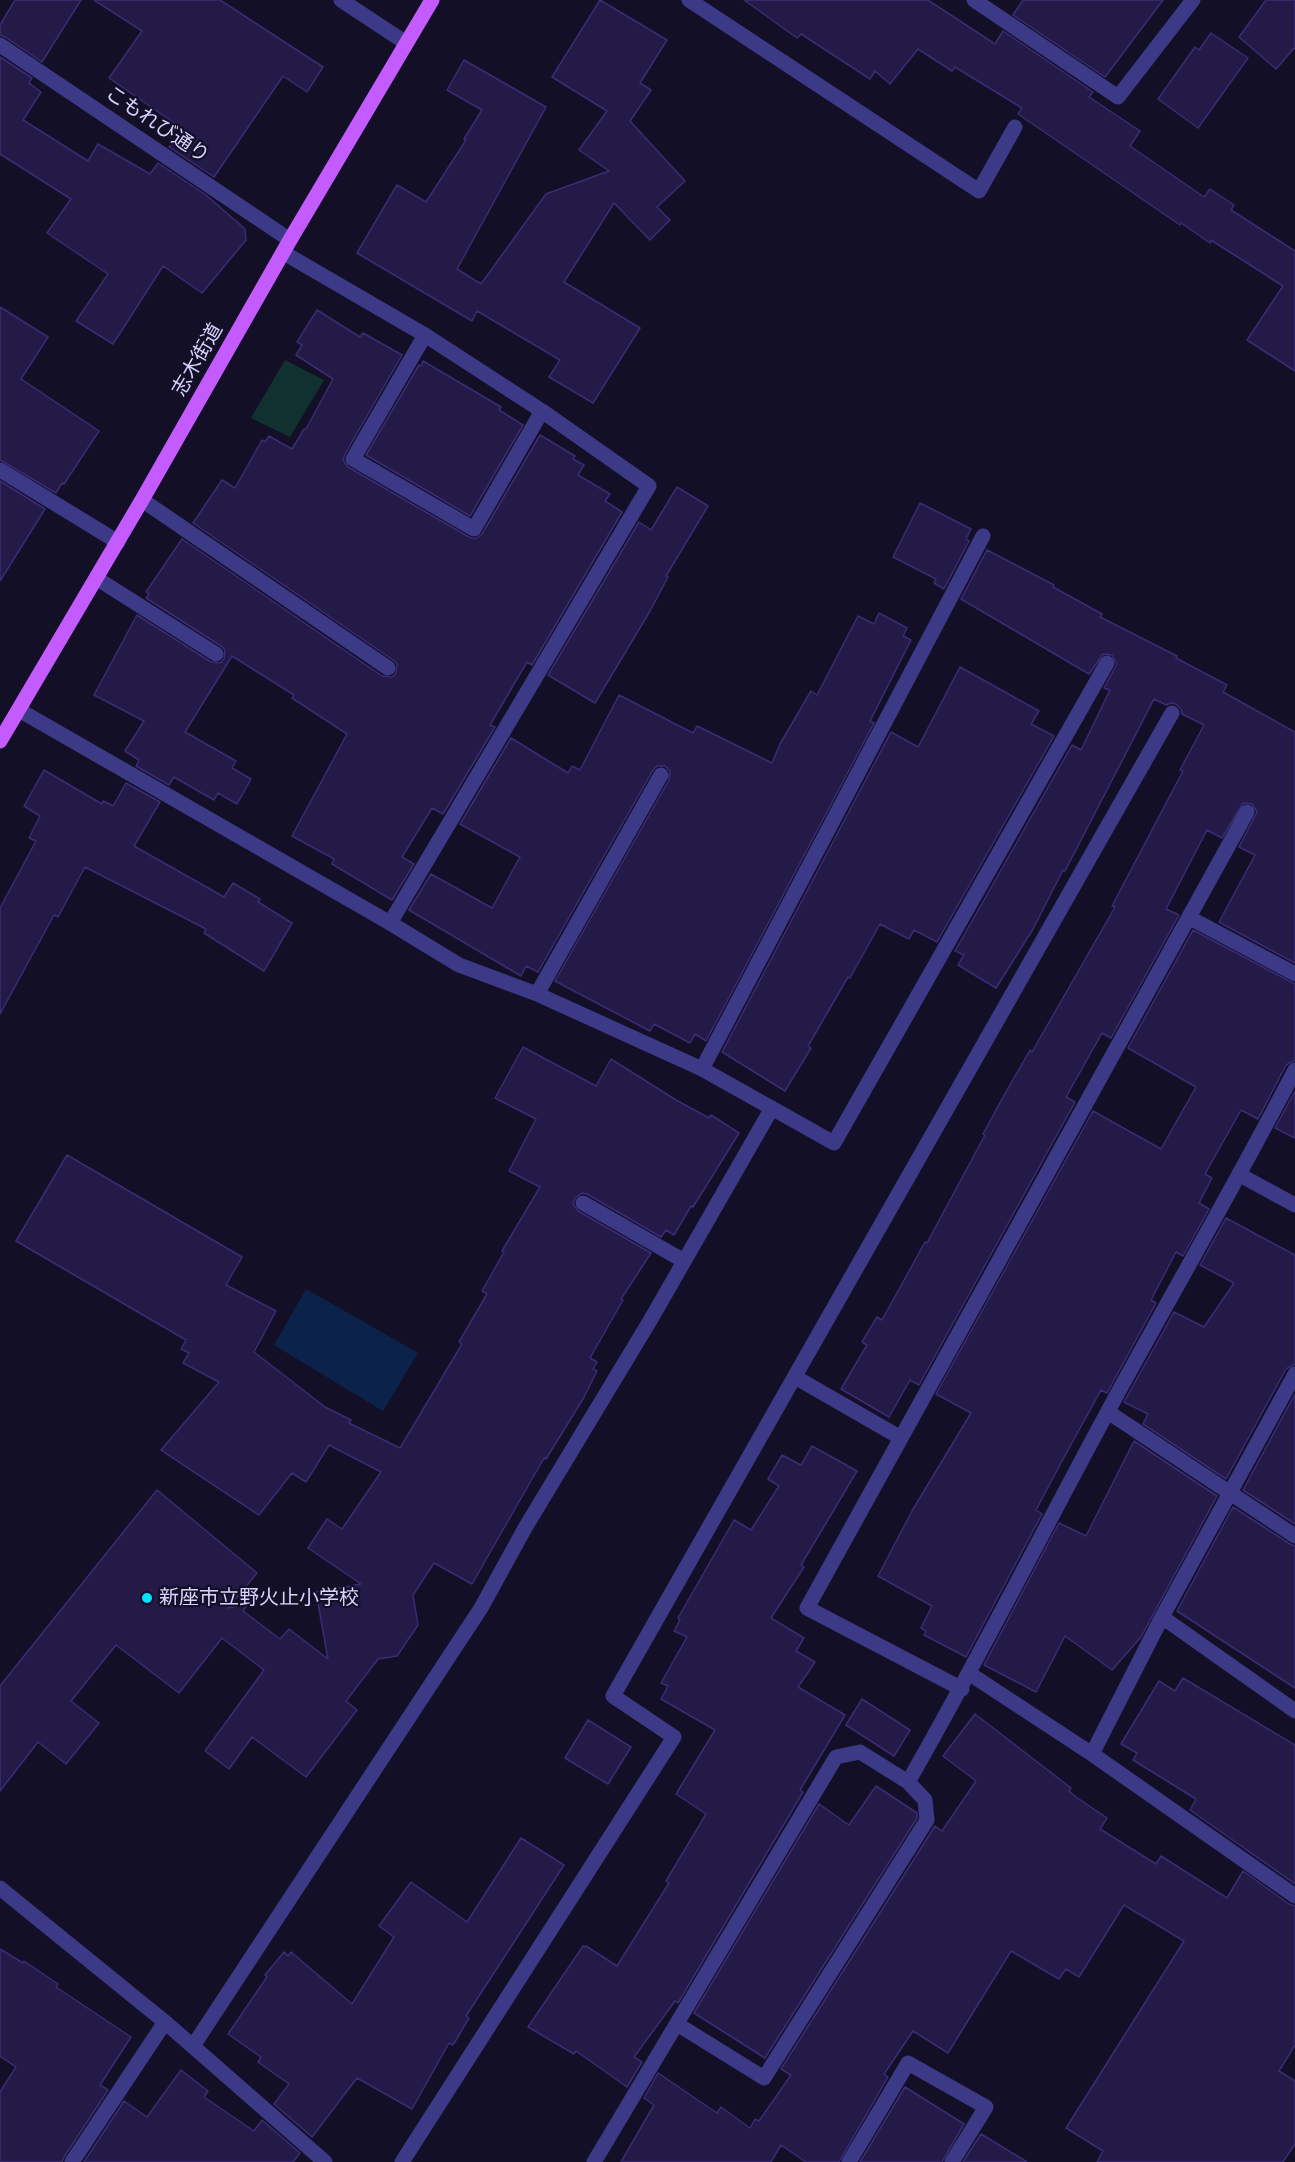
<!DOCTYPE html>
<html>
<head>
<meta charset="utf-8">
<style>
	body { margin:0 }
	canvas { display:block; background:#130f27 }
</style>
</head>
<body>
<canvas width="1295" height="2162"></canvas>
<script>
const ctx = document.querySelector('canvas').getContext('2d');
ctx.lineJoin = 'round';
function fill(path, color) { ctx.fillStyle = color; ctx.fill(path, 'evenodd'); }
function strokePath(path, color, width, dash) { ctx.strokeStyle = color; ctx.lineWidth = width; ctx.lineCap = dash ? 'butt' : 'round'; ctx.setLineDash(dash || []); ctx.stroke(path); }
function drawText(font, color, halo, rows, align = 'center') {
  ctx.font = font + ' Arial,"Noto Sans JP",sans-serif'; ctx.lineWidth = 4.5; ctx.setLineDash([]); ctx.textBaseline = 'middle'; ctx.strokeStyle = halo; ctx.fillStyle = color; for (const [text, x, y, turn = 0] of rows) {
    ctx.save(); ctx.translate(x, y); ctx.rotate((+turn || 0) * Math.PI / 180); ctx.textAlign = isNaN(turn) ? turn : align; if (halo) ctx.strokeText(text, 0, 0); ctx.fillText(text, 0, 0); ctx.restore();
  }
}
const green = new Path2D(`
	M285,360L324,380L290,437L251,418Z`);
const water = new Path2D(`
	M306,1289L418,1353L383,1411L274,1345Z`);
const building = new Path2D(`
	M15,0H81L42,62L5,37L0,35V25Z
	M94,0H220L323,67L307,92L283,76L214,177L169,147L183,129L109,78L142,31Z
	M600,0L667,40L640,83L651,90L630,121L685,181L657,207L670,220L650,240L614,203L564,282L640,328L593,403L549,377L560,360L477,311L472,321L357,253L397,185L426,202L466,140L464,139L482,110L447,90L464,60L546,107L457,269L481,284L546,194L609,171L579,150L607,111L552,77Z
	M744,0H928L995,44L1003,31L1093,92L1089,97L1140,131L1130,146L1204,197L1210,189L1234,205L1231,210L1295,251V371L1247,340L1283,286L1211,240L1210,243L1181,223L1180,225L1018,114L1022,108L955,67L952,71L918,49L890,84L875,71L870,79L801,34L797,38Z
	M1023,0H1163L1105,77L1013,15Z
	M1266,0H1295V47L1276,69L1239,37Z
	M1211,33L1248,58L1198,128L1158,99L1195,47L1199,50Z
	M0,57L32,78L29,83L41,92L23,120L88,161L98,144L150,174L158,163L206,195L245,229L246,240L202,293L163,266L113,344L76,321L108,274L47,233L71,199L0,154Z
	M0,307L48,337L21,379L99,431L64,484L62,483L56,493L0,460Z
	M317,310L360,337L363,333L402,355L345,454L343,460L348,467L469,537L475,539L482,534L540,435L575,456L573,459L584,465L578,475L610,494L605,501L622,512L532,665L527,662L490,725L495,727L443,814L432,808L402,857L414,864L392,900L332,864L334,859L292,836L347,734L292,698L294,695L232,656L185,732L236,761L232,768L251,779L237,804L218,793L214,800L174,777L169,785L136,766L139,760L125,751L144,721L94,695L137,615L211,662L220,663L224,659L225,650L221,646L146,598L149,594L146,592L182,539L382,676L392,677L396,673L397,664L393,660L193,523L222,480L235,488L262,440L265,442L269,436L292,449L304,429H306L333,379L296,355L302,345L297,342Z
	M423,361L501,407L499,410L523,425L470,516L366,455L419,365L421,366Z
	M0,481L45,509L0,581Z
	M677,487L708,506L666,576L668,577L650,611L595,703L548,675L639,522L651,530Z
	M920,503L971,529L966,539L969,541L944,589L934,583L936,579L893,557Z
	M987,550L1054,585L1053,587L1102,614L1100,617L1177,656L1176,658L1227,685L1223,692L1295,732V963L1219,922L1255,855L1239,847L1257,812L1252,804L1243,803L1222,838L1207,830L1166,909L1179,915L1111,1038L1102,1033L1066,1097L1075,1102L919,1385L910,1380L889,1417L841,1389L867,1345L862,1342L877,1317L882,1320L925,1242L927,1243L985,1135L983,1134L1002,1099L1030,1050L1032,1052L1115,907L1112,906L1183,771L1180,770L1204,725L1182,714L1181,709L1176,704L1171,703L1166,705L1154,699L1065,871L1063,870L1033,929L996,988L958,965L964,955L955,951L1072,745L1081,750L1110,690L1104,688L1117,664L1112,655L1103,654L1089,674L961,599Z
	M879,613L907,628L903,636L911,640L870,721L874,723L706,1041L695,1034L690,1043L654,1024L650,1031L555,981L669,780L670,771L665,766H657L653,770L538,972L526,966L521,976L409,910L431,874L492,908L520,857L460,824L511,738L568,773L572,766L580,770L619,695L693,733L697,726L772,763L780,744L811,691L817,695L858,616L874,624Z
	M960,667L1039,711L1031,724L1054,736L937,942L914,930L909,939L880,924L850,978L848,977L808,1046L811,1048L785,1091L722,1052L891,732L918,747Z
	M44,770L102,804L103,801L113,806L126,783L160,802L134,846L224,897L233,883L260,899L258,902L292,923L264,971L204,933L206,929L85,867L58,917L54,915L0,1014V908L36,841L29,838L40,816L24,806Z
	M1193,930L1295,984V1060L1286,1065L1258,1119L1241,1110L1205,1174L1212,1178L1199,1203L1209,1209L1183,1256L1176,1252L1151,1300L1156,1303L1107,1393L1101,1390L1062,1461L1036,1510L1042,1514L966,1657L924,1635L926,1631L921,1628L932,1606L878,1576L912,1511L971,1413L936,1394L1093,1111L1161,1149L1196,1087L1128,1048Z
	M523,1047L596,1086L611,1059L676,1100L709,1118L711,1115L739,1133L693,1207L691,1206L674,1235L666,1230L661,1237L587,1194L582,1193L575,1198L573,1204L578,1211L651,1253L621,1299L623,1300L590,1358L597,1362L593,1369L597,1371L583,1399L546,1459L544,1458L472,1584L434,1563L413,1595L418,1625L397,1656L378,1659L346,1701L357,1710L306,1777L252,1737L229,1769L205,1751L264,1670L222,1638L179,1693L116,1645L71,1701L99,1723L66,1764L38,1742L0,1791V1686L157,1490L257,1573L228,1608L248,1604L243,1611L280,1639L289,1629L328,1659L316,1592L361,1584L308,1548L327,1519L342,1529L381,1472L329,1445L306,1482L292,1473L259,1515L161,1450L219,1382L183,1363L189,1353L181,1349L186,1340L16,1241L67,1155L242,1257L226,1285L276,1311L254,1352L325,1407L351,1420L349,1423L400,1448L462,1344L459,1342L487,1294L482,1291L504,1252L502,1251L540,1187L509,1171L536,1119L495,1098Z
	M1295,1091V1138L1275,1128Z
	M1226,1218L1295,1255V1364L1286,1369L1226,1479L1143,1424L1148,1414L1124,1402L1174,1312L1204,1327L1234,1283L1200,1265Z
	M1295,1394V1524L1243,1490Z
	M1134,1441L1217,1496L1141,1637L1112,1670L1065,1636L1036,1692L984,1665L1059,1523L1086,1536Z
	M812,1446L857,1471L801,1565L804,1567L771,1618L804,1638L796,1651L815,1662L798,1687L845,1715L800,1790L803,1792L678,2003L675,2001L634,2057L642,2062L627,2087L576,2051L574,2054L528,2027L583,1946L585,1947L586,1946L617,1966L669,1883L666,1881L706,1814L676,1794L715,1730L661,1699L668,1686L661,1683L687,1637L674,1631L680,1620L678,1618L734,1520L751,1530L779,1486L768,1479L782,1455L801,1465Z
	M1233,1507L1290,1544L1295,1546V1688L1177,1611Z
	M1183,1678L1295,1745V1884L1190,1810L1196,1799L1133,1760L1137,1753L1121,1744L1159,1681L1175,1691Z
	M862,1699L910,1730L894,1756L846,1725Z
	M975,1714L1071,1788L1069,1791L1076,1797L1107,1818L1100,1829L1156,1864L1161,1856L1227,1898L1243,1871L1289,1904L1295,1906V2045L1279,2071L1295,2081V2144L1283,2162H1097L1103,2151L1066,2128L1184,1941L1124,1905L1079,1977L1066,1969L1059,1979L1011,1951L948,2053L913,2031L884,2074L888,2077L839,2162H806L781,2145L771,2162H621L654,2105L644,2098L658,2073L717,2113L721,2107L750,2128L755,2119L759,2121L791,2075L781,2069L935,1826L942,1831L976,1781L943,1756Z
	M588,1720L631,1747L608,1784L565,1758Z
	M876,1786L917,1813V1818L765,2058L694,2013L819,1804L849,1825Z
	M521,1838L564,1865L466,2016L469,2018L453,2045L449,2043L412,2109L357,2078L312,2137L274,2104L289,2084L258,2062L261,2057L228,2034L267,1977L265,1975L284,1952L288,1956L291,1952L352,2004L394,1937L379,1926L411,1882L467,1922Z
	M0,1949L23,1963L24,1961L58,1984L56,1987L131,2037L100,2085L108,2090L64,2157L62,2162H0V2092L16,2067L0,2056Z
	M181,2070L208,2091L204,2097L254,2131L262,2120L300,2153L293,2162H84L124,2101L147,2117Z
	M905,2087L964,2124L942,2162H860Z
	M981,2134L1027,2162H963Z`);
const service = new Path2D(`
	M341,0L406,43
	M425,335L353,459L474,529L542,411
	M142,500L388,668
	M96,578L216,654`);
const minor = new Path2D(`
	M689,0L979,191L1015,127
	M974,0L1118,97L1193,0
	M284,253L425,335L542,411L649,486L390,923
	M0,470L118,542
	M19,710L390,923L459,965L537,994L661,775
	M1190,918L1295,974
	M537,994L702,1069L983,536
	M702,1069L834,1143L1107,663
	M1240,1175L1295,1205
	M583,1203L684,1261
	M795,1377L901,1438
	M1108,1412L1295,1536
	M1162,1617L1295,1711
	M970,1674L1092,1754L1295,1896
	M962,1689L807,1608L1247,812
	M1092,1754L1162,1617L1295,1374
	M908,1782C978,1660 1041,1535 1108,1411C1170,1297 1235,1185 1295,1070
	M0,1888L165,2022L325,2162
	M193,2046L481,1608L525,1528L651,1319L772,1108
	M72,2162L165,2022
	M402,2162L674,1737L613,1696L1172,713
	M594,2162L836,1757L860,1752L908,1782L925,1800L927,1820L764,2078L677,2024
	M849,2162L908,2063L986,2107L952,2162`);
const tertiary = new Path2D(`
	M0,45L290,240`);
const primary = new Path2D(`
	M0,741L142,500L290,240L432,0`);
const markers = [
	[147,1598,6,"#00e4ff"]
];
const streetNames = [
	["こもれび通り",157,125,34],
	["志木街道",198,360,-60]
];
const poiNames = [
	["新座市立野火止小学校",159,1598]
];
fill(green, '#113130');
fill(water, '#0b224a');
fill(building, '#241a48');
strokePath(building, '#3a2c75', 1.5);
strokePath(service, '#3c3987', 15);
strokePath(minor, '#3c3987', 15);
strokePath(tertiary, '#3c3987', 15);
strokePath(primary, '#c35bff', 15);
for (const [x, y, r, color] of markers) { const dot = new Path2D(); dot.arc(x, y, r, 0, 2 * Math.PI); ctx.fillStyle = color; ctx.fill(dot); strokePath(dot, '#130f27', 2); }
drawText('20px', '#d9d4ff', '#130f27', streetNames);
drawText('20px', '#d9d4ff', '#130f27', poiNames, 'left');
</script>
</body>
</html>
